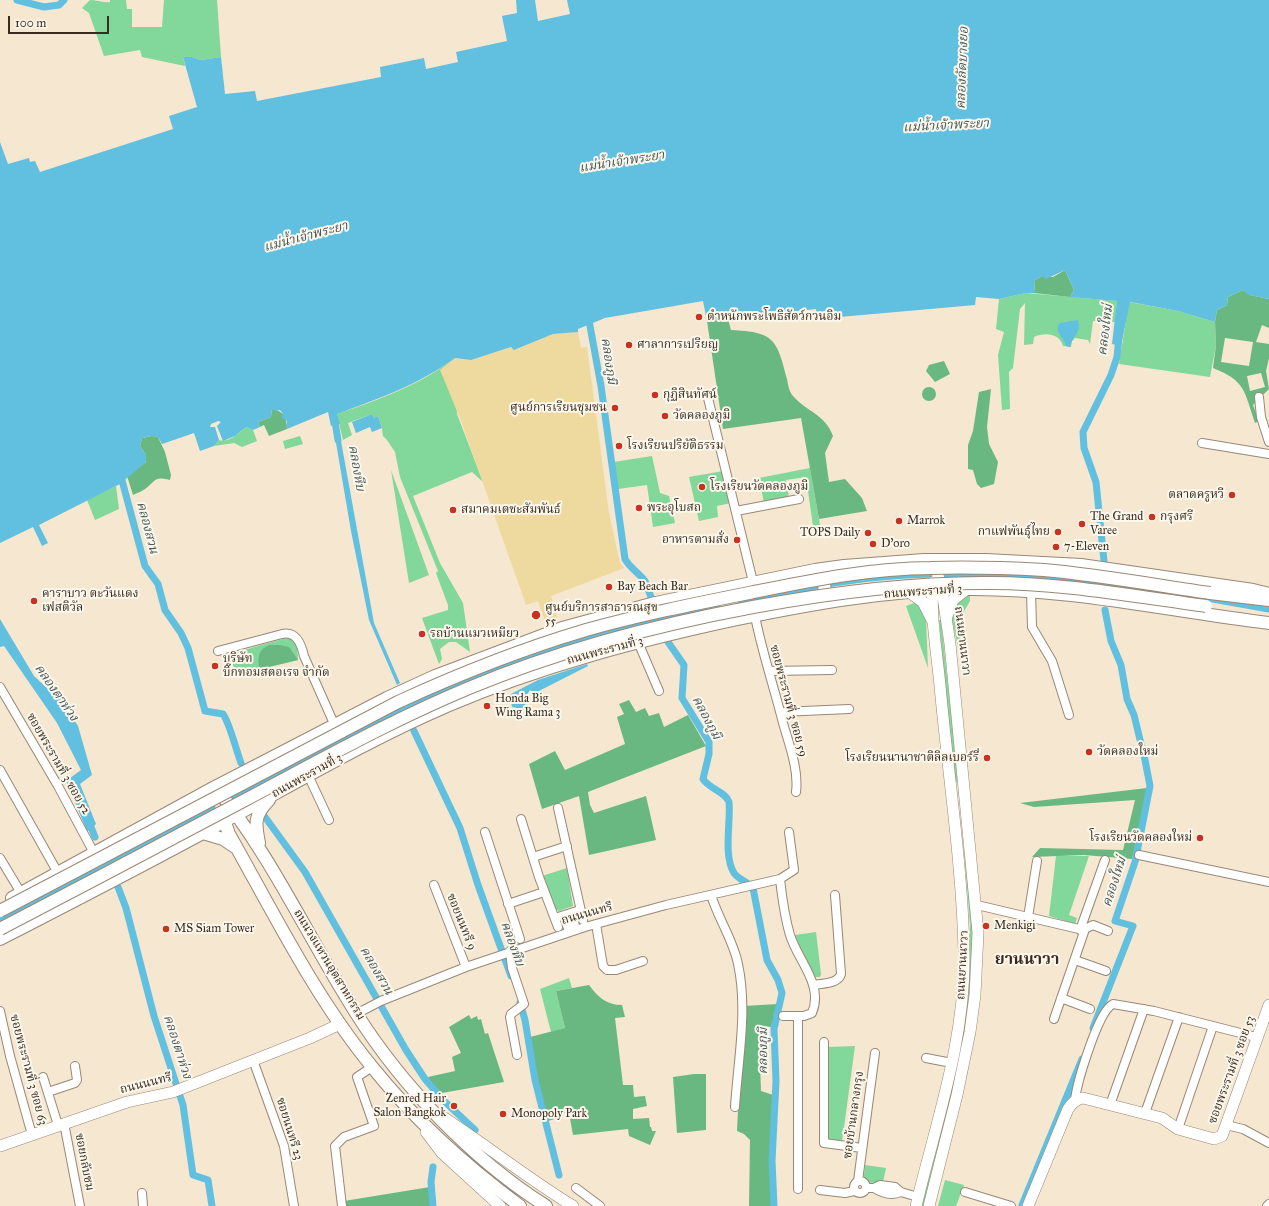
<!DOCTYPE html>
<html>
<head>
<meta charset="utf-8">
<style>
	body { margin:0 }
	#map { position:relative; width:1269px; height:1206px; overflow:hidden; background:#f5e7d0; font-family:"IM FELL Great Primer",serif }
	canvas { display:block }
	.scale { position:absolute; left:8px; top:16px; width:101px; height:18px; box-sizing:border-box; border:2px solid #3b2a1e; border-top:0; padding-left:5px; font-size:12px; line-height:14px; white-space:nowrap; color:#3b2a1e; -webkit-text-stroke:3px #fbf7ec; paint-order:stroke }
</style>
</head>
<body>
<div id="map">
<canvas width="1269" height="1206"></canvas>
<div class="scale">100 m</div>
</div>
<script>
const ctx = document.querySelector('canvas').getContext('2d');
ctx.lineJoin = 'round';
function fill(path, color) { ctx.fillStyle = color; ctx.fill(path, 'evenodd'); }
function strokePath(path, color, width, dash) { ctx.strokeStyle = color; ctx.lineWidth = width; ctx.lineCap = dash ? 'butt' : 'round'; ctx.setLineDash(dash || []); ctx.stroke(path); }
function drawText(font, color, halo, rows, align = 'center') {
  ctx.font = font + ' "IM FELL Great Primer","Noto Serif Thai",serif'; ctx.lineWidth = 4; ctx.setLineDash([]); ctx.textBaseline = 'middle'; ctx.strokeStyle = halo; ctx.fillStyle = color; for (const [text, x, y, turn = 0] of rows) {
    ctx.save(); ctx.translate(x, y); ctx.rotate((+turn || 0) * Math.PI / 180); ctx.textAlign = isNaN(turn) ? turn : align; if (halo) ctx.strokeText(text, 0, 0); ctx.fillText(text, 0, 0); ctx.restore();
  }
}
const green = new Path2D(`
	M90,0C97,0 102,3 110,2V0H126L127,9H132V27H162L164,0H217L221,57L201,60L192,57H183L185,66L142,57L140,50L104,56L89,13L82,8Z
	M1026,293L1117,301L1115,322L1093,321L1090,344L1088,340L1075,338L1072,341L1071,347L1063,346C1060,333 1044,332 1034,337L1033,344L1024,345L1025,303L1020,309L1013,368L1009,372L1010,409L1002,410L998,355L1004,332L996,329L999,299Z
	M1129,302L1178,311L1215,322L1216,345L1210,377L1119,364Z
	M455,358L457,414L483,482L472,472L413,496L440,563L463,603L470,652L456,642H449L440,649L442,659L439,664L422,618L448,610V605L436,573L438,571L400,477L395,452L387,440L383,436L382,428L378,416L374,418L372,414L348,423L352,435L343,440L337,414C378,400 420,385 455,358Z
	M246,427L253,430L257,441L242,447L234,443L214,446L219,440C229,443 239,433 246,427Z
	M300,436L303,444L285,449L283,441Z
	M652,456L660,493L669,496L675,523L653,527L647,485L618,489L614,462Z
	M810,468L820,525L813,526L806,477L786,480L789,498L764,503L759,478Z
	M391,470L429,575L409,583Z
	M723,471L731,503L717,506L718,517L699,521L689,477Z
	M116,486L119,509L95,520L87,500Z
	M970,595V601L962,615L959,652L952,619L954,606L962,596Z
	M917,602L926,619L928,668L906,606Z
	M939,620H941L958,779L957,782L954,781Z
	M286,638C297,639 298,650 298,660L236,675L230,654Z
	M964,848C969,886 975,924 973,963C970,1045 944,1126 925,1206H921L967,1004L970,961V925Z
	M1056,856H1089L1069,915L1077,918L1075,924L1049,916Z
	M567,868L573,906L559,911L555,909L542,876Z
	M816,932L821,974L820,977H814L794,938L795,935Z
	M569,978L572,988L556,991L565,1028L551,1032L540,989Z
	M855,1046L842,1142L828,1141L827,1047Z
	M865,1165L886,1168L883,1182L871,1183L865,1180L864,1176Z
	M945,1180L964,1185L956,1206H938Z`);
const forest = new Path2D(`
	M1065,270L1074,290L1070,297L1034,293L1035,280L1042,276L1053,277Z
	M1243,290L1250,295L1269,299V328L1262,325L1256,342L1269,344V358L1266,371L1269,389L1253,405L1259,421L1255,423C1244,391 1246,381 1213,368L1216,345L1215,322L1217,310L1227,305L1228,297ZM1225,338L1253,342L1249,366L1221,362ZM1261,373L1265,387L1250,391L1247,376Z
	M728,319L731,330C774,332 777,339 787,379C788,384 789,392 793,396C807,412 825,414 833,436L825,453L829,482L845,479L862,498L867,511L819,519L801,418L723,429L707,321Z
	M944,361L950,374L935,382L926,371L929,365Z
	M922 394a7 7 0 1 1 14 0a7 7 0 1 1-14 0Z
	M991,389L987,427L989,444L998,462L994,484L981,488L977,484L973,470L968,469V445L973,431L979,392Z
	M272,409C283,411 287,417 287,429L269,436L264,425L260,427L258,422L271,417Z
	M152,436L158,437L165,452L171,475L170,480C154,476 157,480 145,489C141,492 136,493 133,495L127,476L146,462V455L140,446L142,438Z
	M270,645H280L289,647L298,660L260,669C256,659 259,648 270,645Z
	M629,700L636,712L645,708L649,716L659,713L664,727L688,715L706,746L588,792L590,805L594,813L646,796L656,840L589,855L579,796L542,809L529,764L555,751L565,770L625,744L617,717L624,714L619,704Z
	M1147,788V795L1132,859L1084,855L1032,857L1040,848L1123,850L1135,800L1034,807L1020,803Z
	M589,985C598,997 606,1005 622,1005L625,1017L615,1018L623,1085H633L634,1097L645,1096L647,1106L633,1109V1119L649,1118L650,1127H651L652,1131H656L650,1145L629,1136L628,1129L573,1135L569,1113H560L561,1117L548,1121L537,1081L530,1037L565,1028L556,991Z
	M778,1004L771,1027L763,1026L759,1035L761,1091L773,1095L770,1160L772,1206H749L750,1140L744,1134L737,1131L743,1006Z
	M469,1015L471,1019L477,1016L478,1020L481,1019L485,1034L488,1033L504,1082L442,1093L431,1084L428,1077L455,1071L452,1057L461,1053L449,1027Z
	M694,1074H706V1130L677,1133L673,1077Z
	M430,1187L432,1206H344V1201Z`);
const sand = new Path2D(`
	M578,332L581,348L587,347L609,513L620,563L624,568L551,596L558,620L546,624L538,601L526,605L461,421L440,370L455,358L471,360L512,347L515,350L553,334Z`);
const water = new Path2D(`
	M516,0H535L538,21L570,14L567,0H1269V299L1249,295L1243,290L1228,297L1227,305L1217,310L1215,322L1178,311L1130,302L1121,346L1112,344L1117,301L1070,297L1074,290L1065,270L1046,279L1042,276L1035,280L1034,293H1026L999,299L976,297L975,305L817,319L816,309L707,321L703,301L605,318L578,329V332L553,334L514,350L511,347L471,360L455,358C420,384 378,399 337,414L340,424L331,426L328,412L287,429V421L282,418L283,414L280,410L276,411L272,409L271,417L258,422L260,427L253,430L246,427L235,436L223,441L217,426L221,422L218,421L211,424L210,427H215L219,440L214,446L200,451L194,433L162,444L158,437L152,436L142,438L140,446L146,455V462L120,484L39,525L48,543L42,546L33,527L0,543V142L8,164L29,158L30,162L35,161L40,172L173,129L169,116L197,107L183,57H192L201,60L221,57L225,94L255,91L257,101L381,77L380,67L424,58L426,69L458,62L456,52L507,41L502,16L517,13Z
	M1078,320C1082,333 1072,336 1070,347L1066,346C1065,338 1056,334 1058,326L1060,323Z
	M372,414L374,418L378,416L382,428L372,432L370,427L356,433L352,422Z
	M339,430L374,623L400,683L397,685L369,620L351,531L334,431Z
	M0,619L34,676L50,691L59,696L78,726L92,775L80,784L96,824L93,827L94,830L91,832L90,830L87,831L66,781L81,770L57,723L4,646L0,647Z
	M587,664L588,666L535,693L530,690L526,696L525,707L522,709L512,707L511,702L507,696L538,680Z`);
const canal = new Path2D(`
	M17,0L44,7L59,5L64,0
	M588,315L601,386L625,559C630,568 639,573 645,581L668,642L684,665L682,698L709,742V754L703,779C709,789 725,791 729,802C731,822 723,855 734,873C739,880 748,882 753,888L767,960L778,980L782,993L774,1029L776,1081L772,1161L774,1206
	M334,416L338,440
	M120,473L145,566L158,584L165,610L181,633L188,648L205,711L223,714C230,724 236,750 241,763
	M1104,561L1096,482L1084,448L1083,432L1111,375L1117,357L1119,337
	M1207,598L1269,609
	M741,601C787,592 834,581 881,577C969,569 1055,577 1141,589
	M414,731L460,828L478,885L511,976
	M234,796L391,714L499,666L574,640L717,605
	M265,817L305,872L406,1050L425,1079L442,1099L475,1130
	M89,822L95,837
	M118,887L126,908L154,1016L183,1105L193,1175L208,1180L212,1206
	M0,921L212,808
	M520,1003L525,1020L535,1080L559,1175
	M1093,1028L1133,926L1115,921L1135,862L1150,786L1145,760L1134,715L1127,699L1121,665L1111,641L1105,610
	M433,1167L431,1182L433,1206
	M1022,1205L1082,1059`);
const street = new Path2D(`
	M707,394L753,582
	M1259,397L1261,417L1269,442
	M1202,443L1269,454
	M736,511L799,499
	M1031,592L1032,627L1052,661L1069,715
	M755,616C762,652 774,687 783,723C789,744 799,770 796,792
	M638,642L659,691
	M218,651L282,634C296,631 301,643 304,656L335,726
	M769,671L832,670
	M0,687L58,786L94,853
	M781,712L849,709
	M0,770L58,873
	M308,775L329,820
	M558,808L583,920
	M521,819L539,877L558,927
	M485,832L520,939
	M1139,855L1269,882
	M533,857L567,846
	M0,858L21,893
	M780,879C782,897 785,918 790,935C798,961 824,985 812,1013L804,1016H783
	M434,885L466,967
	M711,895C718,918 734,942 738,964C748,1010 738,1060 735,1107
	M508,904L544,892
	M977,905L1083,930L1084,932L1054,1019
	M572,913L576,930
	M564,915L569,932
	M1028,917L1037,861
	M555,918L580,910
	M596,924L603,966L607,970H616L643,961
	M1080,930L1105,860
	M1083,930L1093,925L1108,931
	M510,951L512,968L524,1004L511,1014L510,1017L517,1055
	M1075,960L1106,971
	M814,985C823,983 838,984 841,974L835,895
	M1061,998L1090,1009
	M0,1011L10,1056L32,1135
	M356,1014L381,1001L466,967L585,927L666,905L780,879L794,870L789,832
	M824,1042V1143L862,1148
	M926,1058L952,1063
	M253,1060L284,1146L294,1206
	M43,1077L58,1125
	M48,1092L75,1083L77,1080L75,1066
	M1075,1100C1077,1083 1098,1011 1113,1004L1154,1011L1256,1037
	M1110,1105L1144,1009
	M1145,1113L1179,1017
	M64,1123L80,1206
	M1226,1125L1243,1129L1269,1143
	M1178,1129L1213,1026
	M854 1187a6 6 0 1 1 12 0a6 6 0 1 1-12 0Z
	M858,1181L875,1053
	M576,1188L600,1206
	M866,1188H874L880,1185L895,1187L901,1192L918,1197
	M874,1188C882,1193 892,1196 901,1192
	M798,1189V1016
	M820,1190L845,1193L854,1191
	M965,1192L1011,1206
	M142,1193L143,1206
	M342,1206L335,1146L344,1137L374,1126L357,1077L372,1067
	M1267,1206L1269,1204`);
const secondary = new Path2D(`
	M909,592L923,602L932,620
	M947,616L953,600L967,589
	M440,1115C485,1144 527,1178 573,1206
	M426,1132L442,1153L500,1206
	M0,1146L127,1102L173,1092L310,1038L340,1024
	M916,1206C936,1122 966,1039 964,951C962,863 948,774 940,686C937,652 930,616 933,582
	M929,1206L957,1095L970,1032L975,995L978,933L950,644L942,590L934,561
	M1028,1206L1068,1109C1072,1103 1076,1099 1083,1098L1162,1118L1178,1129L1214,1139L1222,1136L1269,1005`);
const primary = new Path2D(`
	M816,571C827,582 827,591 818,603
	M1210,593L1269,600
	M215,787C272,856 308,938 356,1013C402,1086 473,1160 546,1206
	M222,814L229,834C273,912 316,999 373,1068C415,1120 466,1166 520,1206
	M203,833L223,839L235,847
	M259,843C255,823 254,815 269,800
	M12,898L215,787L387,698L435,676L562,628L651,604L815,570L844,566L924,560H986L1081,565L1253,590L1269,594
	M0,939C74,901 148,863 221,823C297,782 370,739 449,705C541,666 636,641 733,620C810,604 888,590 967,589C1068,588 1169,611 1269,623`);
const primaryBridge = new Path2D(`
	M0,911L398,702C459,674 522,649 586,630C639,615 694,604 749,593C808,581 870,568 931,568C968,567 1006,568 1044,570C1099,575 1155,585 1210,593
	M0,929C82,886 163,844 245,800C319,761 392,720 469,688C560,650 656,625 753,607C829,593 905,583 983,583C1058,582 1132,596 1206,606`);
const markers = [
	[699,317,4,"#c8321e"],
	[629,345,4,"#c8321e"],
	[655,395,4,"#c8321e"],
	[615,408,4,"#c8321e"],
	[665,416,4,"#c8321e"],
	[619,446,4,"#c8321e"],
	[702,487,4,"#c8321e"],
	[1232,495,4,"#c8321e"],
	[639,508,4,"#c8321e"],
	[453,510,4,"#c8321e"],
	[1152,517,4,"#c8321e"],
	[899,521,4,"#c8321e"],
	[1082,524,4,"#c8321e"],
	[1058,532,4,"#c8321e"],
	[868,533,4,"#c8321e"],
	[737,540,4,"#c8321e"],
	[873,544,4,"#c8321e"],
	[1056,547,4,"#c8321e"],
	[609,587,4,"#c8321e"],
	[34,601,4,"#c8321e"],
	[536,615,5,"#c8321e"],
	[422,634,4,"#c8321e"],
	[215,666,4,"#c8321e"],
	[487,706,4,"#c8321e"],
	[1089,752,4,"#c8321e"],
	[987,758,4,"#c8321e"],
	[1200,838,4,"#c8321e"],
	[986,926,4,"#c8321e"],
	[166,929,4,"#c8321e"],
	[454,1106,4,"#c8321e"],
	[503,1114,4,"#c8321e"]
];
const poiNames = [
	["ตำหนักพระโพธิสัตว์กวนอิม",707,317],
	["ศาลาการเปรียญ",637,345],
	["กุฏิสินทัศน์",663,395],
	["ศูนย์การเรียนชุมชน",607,408,"right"],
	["วัดคลองภูมิ",673,416],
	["โรงเรียนปริยัติธรรม",627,446],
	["โรงเรียนวัดคลองภูมิ",710,487],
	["ตลาดครูหวี",1224,495,"right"],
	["พระอุโบสถ",647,508],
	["สมาคมเตชะสัมพันธ์",461,510],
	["The Grand",1090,517],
	["Varee",1090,531],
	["กรุงศรี",1160,517],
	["Marrok",907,521],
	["กาแฟพันธ์ุไทย",1050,532,"right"],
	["TOPS Daily",860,533,"right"],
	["อาหารตามสั่ง",729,540,"right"],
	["D'oro",881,544],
	["7-Eleven",1064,547],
	["Bay Beach Bar",617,587],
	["คาราบาว ตะวันแดง",42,594],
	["เฟสติวัล",42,608],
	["ศูนย์บริการสาธารณสุข",545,608],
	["55",545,622],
	["รถบ้านแมวเหมียว",430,634],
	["บริษัท",223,659],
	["บิ๊กทอมสตอเรจ จำกัด",223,673],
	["Honda Big",495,699],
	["Wing Rama 3",495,713],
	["วัดคลองใหม่",1097,752],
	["โรงเรียนนานาชาติลิลเบอร์รี่",979,758,"right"],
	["โรงเรียนวัดคลองใหม่",1192,838,"right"],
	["Menkigi",994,926],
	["MS Siam Tower",174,929],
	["Zenred Hair",446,1099,"right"],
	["Salon Bangkok",446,1113,"right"],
	["Monopoly Park",511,1114]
];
const streetNames = [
	["ถนนพระรามที่ 3",923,592,-4],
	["ถนนยานนาวา",962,641,83],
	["ถนนพระรามที่ 3",605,651,-15],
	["ซอยพระรามที่ 3 ซอย 59",788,701,75],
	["ซอยพระรามที่ 3 ซอย 52",58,764,60],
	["ถนนพระรามที่ 3",307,776,-29],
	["ถนนนนทรี",587,914,-16],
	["ซอยนนทรี 9",461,922,68],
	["ถนนวงแหวนอุตสาหกรรม",329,965,59],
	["ถนนยานนาวา",963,965,-87],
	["ซอยพระรามที่ 3 ซอย 63",28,1070,75],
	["ซอยพระรามที่ 3 ซอย 53",1232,1070,-70],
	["ถนนนนทรี",146,1084,-14],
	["ซอยบ้านกลางกรุง",854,1115,-82],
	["ซอยนนทรี 23",289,1129,73],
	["ซอยกลับชม",84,1162,79]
];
const waterNames = [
	["คลองลัดบางยอ",963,68,-88],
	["แม่น้ำเจ้าพระยา",946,126,-3],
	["แม่น้ำเจ้าพระยา",622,162,-9],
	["แม่น้ำเจ้าพระยา",306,237,-15],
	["คลองใหม่",1106,330,-83],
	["คลองภูมิ",608,361,82],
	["คลองหีบ",356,468,80],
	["คลองสวน",147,528,75],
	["คลองตาห่วง",56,693,55],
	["คลองภูมิ",706,718,62],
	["คลองใหม่",1115,882,-72],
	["คลองหีบ",512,944,70],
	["คลองสวน",376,971,60],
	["คลองตาห่วง",177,1047,72],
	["คลองภูมิ",764,1051,-90]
];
const districtNames = [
	["ยานนาวา",1027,960]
];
fill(green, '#82d79a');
fill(forest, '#69b882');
fill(sand, '#eeda9e');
fill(water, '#61bfdf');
strokePath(canal, '#61bfdf', 7);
strokePath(street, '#988877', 10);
strokePath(secondary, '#988877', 12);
strokePath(primary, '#988877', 14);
strokePath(street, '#fff', 8);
strokePath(secondary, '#fff', 11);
strokePath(primary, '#fff', 12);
strokePath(primaryBridge, '#988877', 14, []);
strokePath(primaryBridge, '#fff', 12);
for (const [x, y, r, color] of markers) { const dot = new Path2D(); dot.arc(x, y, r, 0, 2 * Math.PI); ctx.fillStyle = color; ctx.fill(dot); strokePath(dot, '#fbf7ec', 1.5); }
drawText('12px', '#3b2a1e', '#fbf7ec', poiNames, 'left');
drawText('12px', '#3b2a1e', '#fbf7ec', streetNames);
drawText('italic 13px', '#465758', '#fbf7ec', waterNames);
drawText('bold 16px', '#3b2a1e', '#fbf7ec', districtNames);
</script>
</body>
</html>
